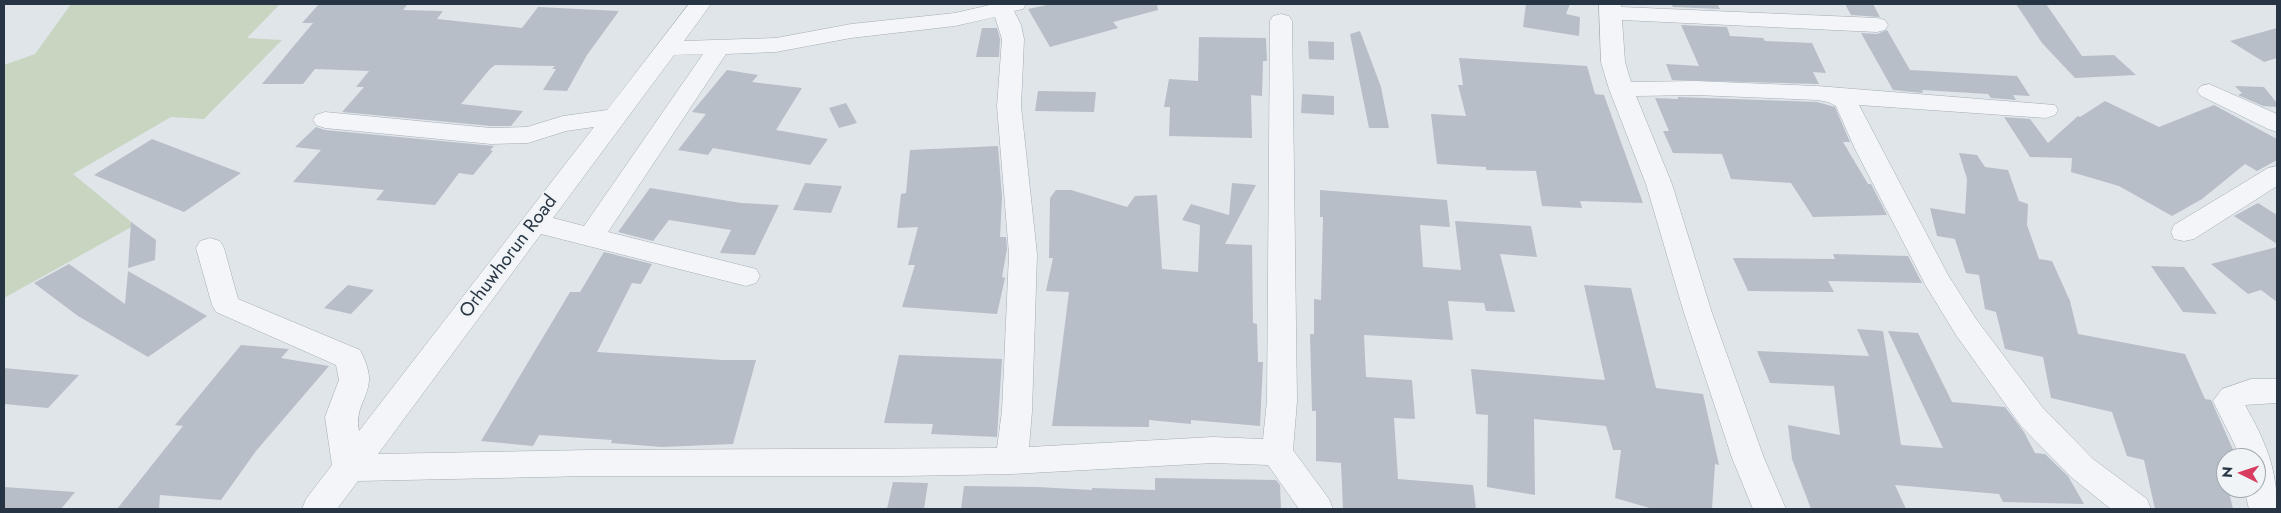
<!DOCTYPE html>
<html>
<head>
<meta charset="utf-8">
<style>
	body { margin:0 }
	#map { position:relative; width:2281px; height:513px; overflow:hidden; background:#e0e5ea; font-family:Jost,sans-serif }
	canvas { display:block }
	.frame { position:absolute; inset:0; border:5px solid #273443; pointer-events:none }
	.north { position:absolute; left:2216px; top:448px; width:50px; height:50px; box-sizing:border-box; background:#f0f4f7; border:1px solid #a0a7af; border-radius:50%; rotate:274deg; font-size:14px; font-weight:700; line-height:20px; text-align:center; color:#273443 }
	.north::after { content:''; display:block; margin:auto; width:18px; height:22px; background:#d83c60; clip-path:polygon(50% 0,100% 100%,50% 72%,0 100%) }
</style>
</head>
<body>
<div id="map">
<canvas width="2281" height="513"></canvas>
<div class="frame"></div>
<div class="north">N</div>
</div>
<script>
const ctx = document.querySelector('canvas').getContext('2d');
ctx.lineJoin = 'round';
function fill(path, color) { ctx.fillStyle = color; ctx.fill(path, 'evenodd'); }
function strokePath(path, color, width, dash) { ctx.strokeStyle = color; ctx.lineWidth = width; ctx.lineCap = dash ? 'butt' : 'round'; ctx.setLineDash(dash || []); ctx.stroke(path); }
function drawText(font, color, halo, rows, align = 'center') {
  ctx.font = font + ' Jost,sans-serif'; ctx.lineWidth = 4; ctx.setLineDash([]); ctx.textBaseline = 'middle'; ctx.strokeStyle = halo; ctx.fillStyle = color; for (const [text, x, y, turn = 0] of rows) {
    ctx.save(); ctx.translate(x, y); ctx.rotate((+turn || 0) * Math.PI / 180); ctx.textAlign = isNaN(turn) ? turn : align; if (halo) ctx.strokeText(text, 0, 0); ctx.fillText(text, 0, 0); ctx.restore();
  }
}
const green = new Path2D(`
	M71,4H280L247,38L282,40L204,119L171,117L73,174L135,225L4,298V65L35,54Z`);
const building = new Path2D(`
	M319,4L407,5L403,10L443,11L437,19L522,28L538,7L619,11L587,55L567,91L543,90L556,69H552L555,66L495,65L490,69L461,104L523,111L511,126H491L342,112L364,87H356L369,71L315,69L303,84H262L313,23H302Z
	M1052,4H1157L1158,10L1113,22L1118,28L1050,47L1028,9Z
	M1526,4H1570L1566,14L1580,17L1579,36L1523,27Z
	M1671,4H1717L1720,9L1673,7Z
	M1845,4H1873L1880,17L1851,15Z
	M2016,4H2046L2082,56L2114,55L2136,75L2075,78L2042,43Z
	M1681,25L1727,27L1730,36L1763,38L1765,41L1812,43L1826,73L1813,72L1819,84L1672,80L1666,64L1699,66Z
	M982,28H997L1000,39L999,57H976Z
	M2277,28V58L2264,62L2230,41Z
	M1887,30L1910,70L2017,76L2030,96L2013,95L2016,100L1991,98L1988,94L1922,90L1923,93L1893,90L1861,33L1877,34Z
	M1360,31L1381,87L1389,128H1369L1350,34Z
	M1199,37L1266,38L1267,61H1263L1262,96L1251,95L1252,138L1169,136L1170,107H1164L1169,79L1198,81Z
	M1308,41L1334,42V60L1309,59Z
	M1459,58L1587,66L1595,94L1604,95L1643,203L1580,201L1582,208L1542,206L1536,171L1486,170V167L1437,164L1431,114L1466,116L1458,85H1463Z
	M727,70L758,75L752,82L802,88L776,130L828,139L810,165L713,148L708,155L678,150L706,114L692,112Z
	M2235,86L2264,87L2277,103V107L2263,106L2238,95L2242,93Z
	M1038,91L1096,92L1094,112L1035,111Z
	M1302,94L1334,96V115L1301,113Z
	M1678,97L1817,102L1835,107L1850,142H1843L1868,184H1871L1887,215L1813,217L1791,183L1731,179L1722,154L1673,153L1663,131H1669L1655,98L1678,99Z
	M2105,101L2159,127L2214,105L2277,139V160L2257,171L2245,164L2202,199L2172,216L2119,186L2071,172L2072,158L2030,157L2004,117L2030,119L2048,143L2078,116L2080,117Z
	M846,103L857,123L839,128L829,108Z
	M316,127L325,130L494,146L490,150L493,151L473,175L459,173L435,205L376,200L384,190L293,182L321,150L295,147Z
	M152,139L241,173L184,212L94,175Z
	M998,146L1002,197L1000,237H1006L1007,249L1002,277L1005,278L997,314L902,307L915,265H908L918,227L897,228L901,194L906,193L910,150Z
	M1959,153L1977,155L1985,167L2008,170L2019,201L2028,204L2027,225L2039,259L2052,261L2070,301L2078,334L2185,354L2205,399L2211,400L2235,454L2236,458H2226V488H2228L2233,509H2155L2144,460L2127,456L2112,412L2051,398L2043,357L2005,349L1996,312L1985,309L1979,275L1966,273L1955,239L1937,236L1930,208L1965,214L1967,179Z
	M805,183L842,186L831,213L793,210Z
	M1232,183L1256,185L1225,244L1252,245L1253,323L1257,324L1258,362H1263L1260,426L1191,420V424L1149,420V427L1052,426L1069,292L1046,291L1053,258H1049L1050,198L1056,190H1071L1127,207L1135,196L1157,195L1162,269L1198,272L1200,225L1182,220L1191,204L1229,215Z
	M650,188L741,203L779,205L755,255L720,253L731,230L669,220L653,241L618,232Z
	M1320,190L1447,200L1450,227L1420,225L1423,267L1461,270L1455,221L1531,226L1537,257L1500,254L1515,312L1486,311L1484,303L1448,301L1453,340L1364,335L1366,377L1412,380L1415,419L1394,418L1398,479L1473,485L1476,509H1343L1341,463L1316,461V411H1312L1310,334H1314V299L1321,300L1323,217H1320Z
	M2258,203L2277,215V244L2234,216Z
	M131,222L156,240L155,260L128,268Z
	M2277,247V302L2261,290L2248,294L2211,264Z
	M604,252L652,264L641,284L632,283L597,352L723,360H756L733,444L662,447L611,443L612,440L539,435L533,446L481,441L570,292H580Z
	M1833,254L1908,256L1922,283L1828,281L1834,292L1748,291L1733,258L1835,259Z
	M69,264L125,304L128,271L207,316L148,357L78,316L34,283Z
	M2151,266L2184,267L2217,314L2183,312Z
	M348,285L374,290L351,314L324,308Z
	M1584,285L1631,288L1656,388L1703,394L1719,465L1715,464L1712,509H1653L1615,498L1621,450H1613L1606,426L1534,419L1535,495L1487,487L1488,415L1476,414L1471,369L1605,380Z
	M1857,329L1883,331L1901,445L1943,448L1888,331L1918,333L1952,402L2005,407L2024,432L2035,453L2045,454L2068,476L2084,504L2003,502L1999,494L1895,485L1906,509H1811L1792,459L1788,425L1840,435L1834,386L1770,383L1757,351L1869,356Z
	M241,345L289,349L281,358L329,366L256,451L221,500L160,495L159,509H117L183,426L175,425Z
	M899,355L1002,359L997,437L931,434L933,424L884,423Z
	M4,368L79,375L48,408L4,404Z
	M1155,478L1276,480L1280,485L1281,509H961L964,486L1037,487L1092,490V488L1155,490Z
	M893,482L928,483L924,509H887Z
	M4,487L75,492L61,509H4Z`);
const minor = new Path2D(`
	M689,4H711L684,41L776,38L851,24L955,13L994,4H1026L1023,9L1014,11L1021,25L1024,39L1021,106L1037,254L1032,411L1029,447L1213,437L1263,439L1267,401L1270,21L1273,16L1281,14L1289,16L1292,21L1297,401L1293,450L1329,499L1333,509H1299L1268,465L1213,463L1012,474L903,476H590L358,481L337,509H302L306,499L332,465L325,417L339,380L336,365L216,312L212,305L196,248L200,241L210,238L220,241L224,248L238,299L360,350C364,358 370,371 369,381C367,401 355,407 359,431L594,127L566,131L528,143L491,144L325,128L316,125L313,120L316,115L325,112L491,128L527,127L563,116L607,110ZM995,17L1002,39L997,106L1009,254L1002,411L997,448L590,450L378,454L541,234L746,286L756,283L760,276L756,269L608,232L726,54L776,52L851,38L955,26ZM703,54L584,226L553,218L674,55Z
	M1599,4H1621V7L1877,18L1885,20L1888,25L1885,30L1877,32L1622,20L1625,62L1631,82L1696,81L1817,86L2055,105L2058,110L2055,115L2046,118L1859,105L1948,275L1976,319L2043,408L2093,459L2147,499L2151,509H2111L2071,477L2021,426L1956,335L1926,286L1855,149L1836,106L1828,102L1817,100L1696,95L1636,96L1672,184L1712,313L1764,458L1786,509H1753L1732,458L1684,313L1646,184L1609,89L1601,62Z
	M2209,84L2277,114V132L2268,129L2201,96L2197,91L2201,86Z
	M2277,166V186L2194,239L2184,241L2174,239L2171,232L2174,225L2268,168Z
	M2251,379H2277V403L2245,405C2265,441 2277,467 2277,509H2249L2244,488H2256V458H2238L2235,445L2213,401L2222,389Z`);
const streetNames = [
	["Orhuwhorun Road",509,257,-53]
];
fill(green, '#c7d5c1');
fill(building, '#b7bec8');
strokePath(minor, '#a5acb5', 1);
fill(minor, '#f3f5f8');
drawText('19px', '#273443', '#f0f4f7', streetNames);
</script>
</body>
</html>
